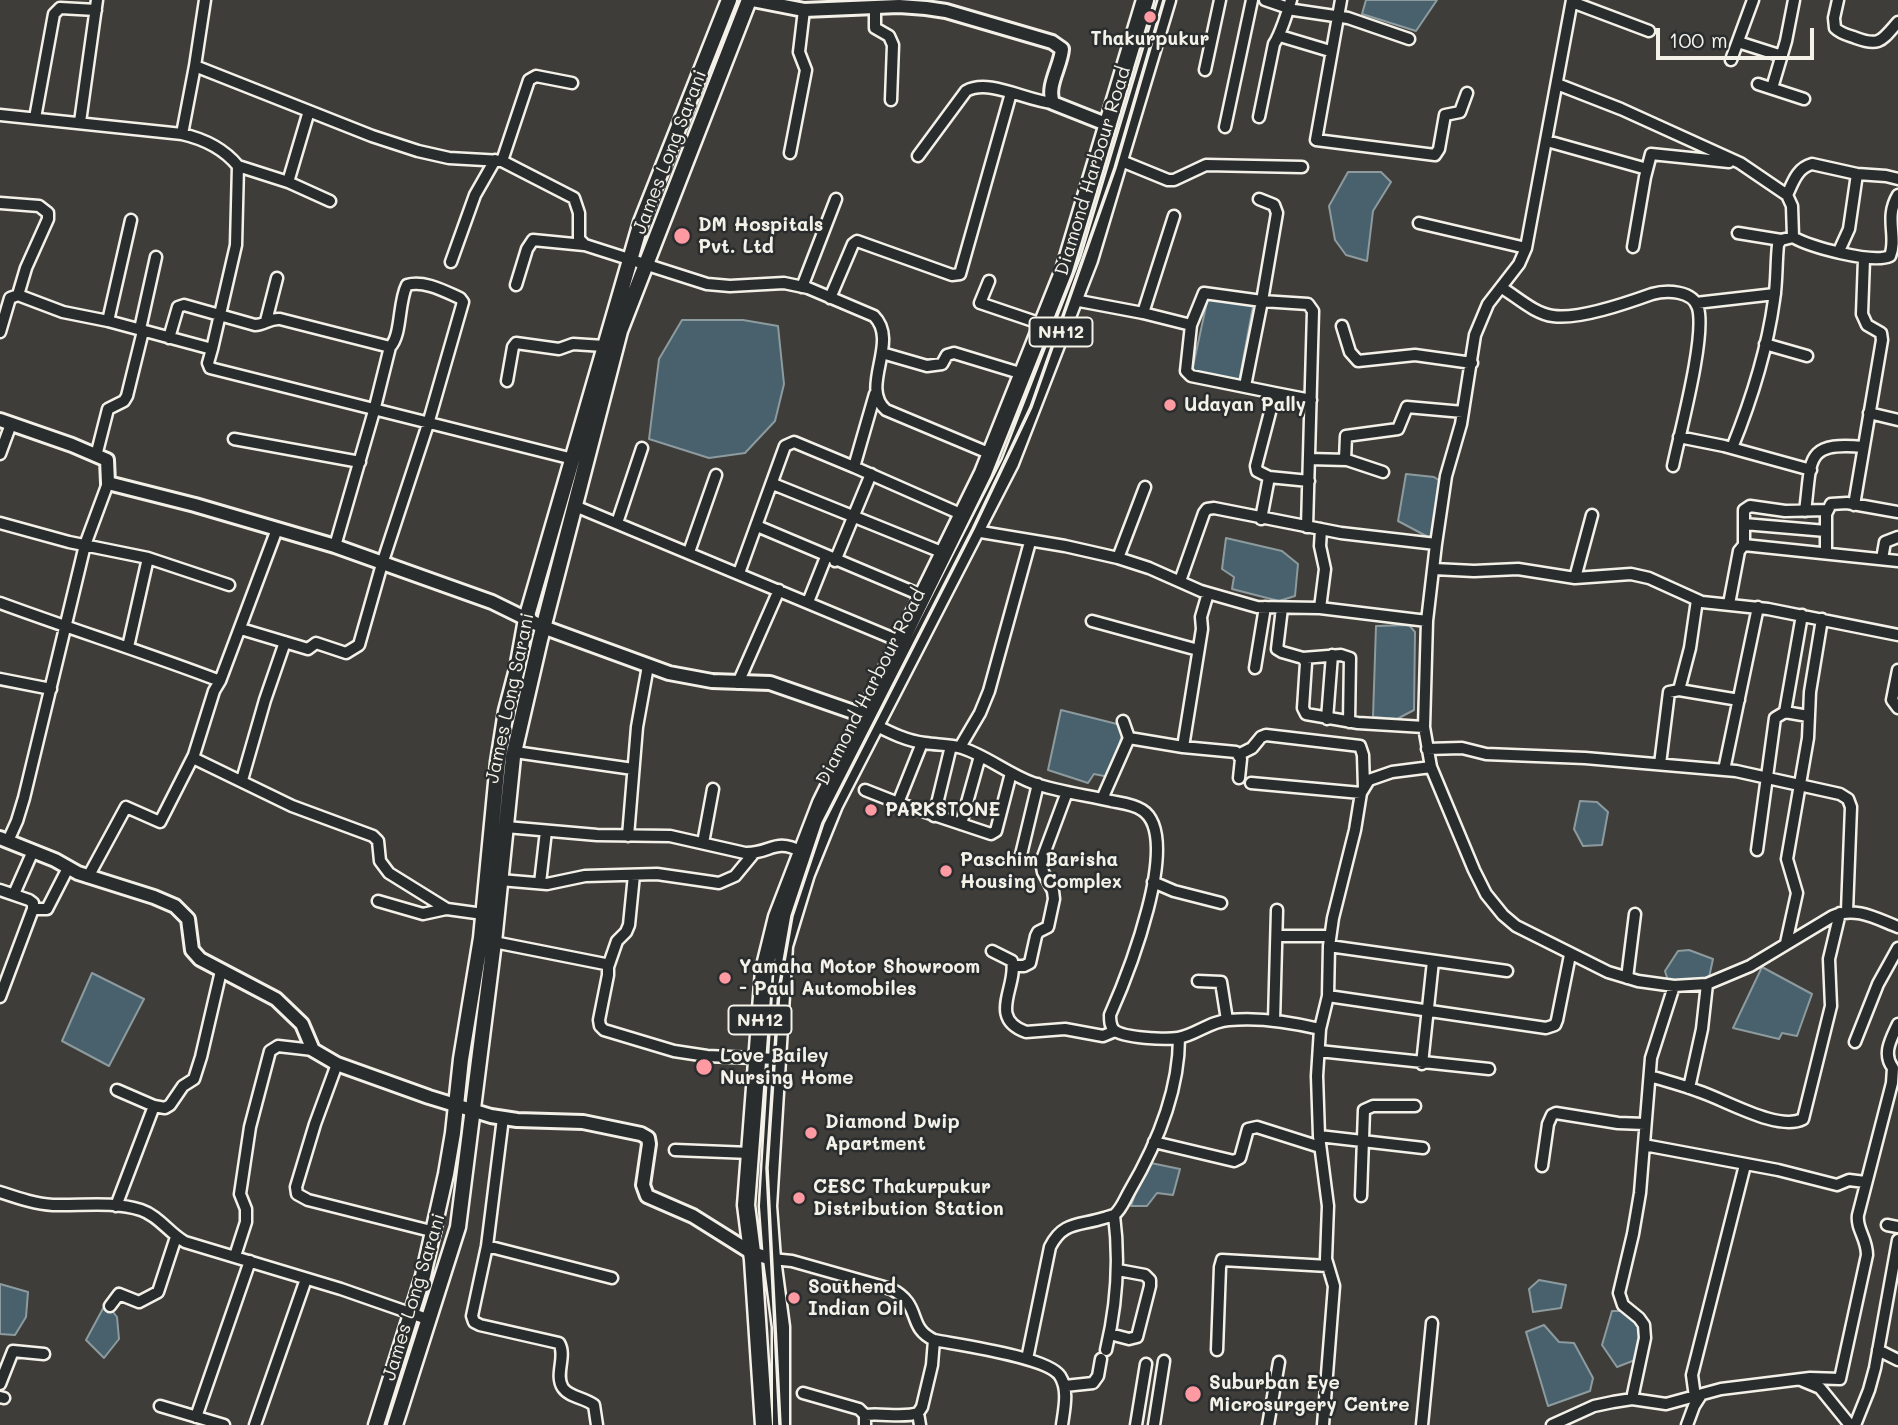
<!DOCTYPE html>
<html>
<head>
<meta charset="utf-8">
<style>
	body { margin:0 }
	#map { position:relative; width:1898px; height:1425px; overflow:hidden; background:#3f3d3a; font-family:Mali,sans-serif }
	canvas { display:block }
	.scale { position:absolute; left:1656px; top:28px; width:158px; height:32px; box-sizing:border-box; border:4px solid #f4f1e8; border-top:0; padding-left:9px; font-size:21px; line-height:24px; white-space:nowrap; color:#f4f1e8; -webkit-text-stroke:5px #2a2d2e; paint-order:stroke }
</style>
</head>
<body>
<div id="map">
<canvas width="1898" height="1425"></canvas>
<div class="scale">100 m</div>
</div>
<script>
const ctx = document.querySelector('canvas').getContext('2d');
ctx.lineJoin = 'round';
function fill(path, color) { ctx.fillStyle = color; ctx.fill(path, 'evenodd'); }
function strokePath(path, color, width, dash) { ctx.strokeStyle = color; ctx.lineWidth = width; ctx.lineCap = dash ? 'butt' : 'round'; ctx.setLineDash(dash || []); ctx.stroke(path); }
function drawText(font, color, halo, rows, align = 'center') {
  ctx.font = font + ' Mali,sans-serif'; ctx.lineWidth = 5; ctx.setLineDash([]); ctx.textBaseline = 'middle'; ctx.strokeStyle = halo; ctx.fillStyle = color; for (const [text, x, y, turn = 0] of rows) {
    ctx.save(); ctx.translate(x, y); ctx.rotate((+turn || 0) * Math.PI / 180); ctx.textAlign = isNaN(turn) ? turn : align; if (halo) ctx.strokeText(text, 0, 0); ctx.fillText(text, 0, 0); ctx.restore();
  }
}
const water = new Path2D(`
	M1366,0H1437L1416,31L1362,14Z
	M1348,172H1381L1391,182L1373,211L1367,261L1346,255L1335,240L1329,206Z
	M1208,297L1253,306L1239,382L1192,371Z
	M682,320H743L778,326L784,384L775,421L745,453L709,458L649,439L659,359Z
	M1406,474L1434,477L1440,481L1432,539L1398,521Z
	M1226,538L1282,551L1298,564L1295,596L1279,601L1232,589L1234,577L1222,569Z
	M1409,625L1415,632L1414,710L1397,719L1373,717L1376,626Z
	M1061,710L1125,726L1109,777L1094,774L1088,783L1048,770Z
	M1580,801L1597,802L1608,812L1602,845L1583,846L1574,829Z
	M1689,950L1713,959L1708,982L1668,981L1665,971L1678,951Z
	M1762,967L1812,994L1797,1036L1782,1033L1779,1039L1733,1028Z
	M92,973L144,999L109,1066L62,1041Z
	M1146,1162L1180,1169L1173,1195L1157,1193L1147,1206H1131Z
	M1539,1280L1566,1285L1561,1308L1533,1312L1529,1289Z
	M0,1284L28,1292L26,1317L15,1335L0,1334Z
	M106,1303L117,1317L119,1339L104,1358L86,1340Z
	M1612,1311H1633L1645,1319L1635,1360L1617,1367L1602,1345Z
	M1544,1325L1559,1342L1574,1343L1593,1378L1590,1391L1548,1406L1526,1332Z`);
const minor = new Path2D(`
	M1265,0L1294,10L1348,18L1409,39
	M1341,0L1316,140L1435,155L1439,149L1445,115L1460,112L1467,93
	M1838,0L1834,18L1835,28C1841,34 1848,35 1856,38C1880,47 1882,40 1898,22
	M1572,2L1649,31
	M875,7V28L889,36L893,45L891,100
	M1280,36L1330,51
	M1738,42L1782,56
	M1731,60L1753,0
	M195,66L205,0
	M1205,70L1220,0
	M1557,84L1621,109L1740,163L1787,195L1792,206L1793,237C1810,247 1873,264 1890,256C1898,237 1884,218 1898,195
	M1758,84L1804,99
	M1772,88L1786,41L1794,0
	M0,115L182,134L195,66L372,136L418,151L449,158L502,161L574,198L579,213V239L585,245L707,284L730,286L784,283L808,288L874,316C900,342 859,387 886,410L991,454
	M1259,117L1274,44C1280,35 1288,11 1291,0
	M35,118L54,14L60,8L96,10
	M80,122L97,0
	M1225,127L1252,0
	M182,134C204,139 224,149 238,166L236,245L212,349
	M1547,141L1647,169
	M790,153L806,70L799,52L804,10
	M918,156L966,91C989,78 1026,101 1053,103
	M1119,160L1168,180H1174L1206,165L1302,167
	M502,161L529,80L536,76L572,83
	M238,166L288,182L330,201
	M288,182L309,111
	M1787,195C1793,182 1797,168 1812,164L1857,174L1886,176L1898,179
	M1259,199L1274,205L1277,213L1262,301L1308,304L1313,311L1307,527
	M0,203L39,206L48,213V219L26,268L18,295
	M1419,223L1526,248
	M1738,233L1781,240
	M1633,247L1645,177L1651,154L1729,162
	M1839,251L1849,229L1857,174
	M451,262L475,195L495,160
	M989,281L980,303L1042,324
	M516,285L527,249L533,240L584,245
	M802,287L836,199
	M1502,288C1517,297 1535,314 1553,316C1579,320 1627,303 1652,294C1666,290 1693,290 1698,308C1706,337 1680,432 1673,466
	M830,298L853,244L857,241L952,275L960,274L1011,93
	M1074,300L1143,313L1191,325L1186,371L1191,376L1275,393L1256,466L1257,471L1269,477L1261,519
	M1696,303L1775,294
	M1143,313L1174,216
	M108,321L131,220
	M266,321L277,278
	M1191,325L1204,293L1262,301L1245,386
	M1342,326L1350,352L1358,361L1415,355L1472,363
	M140,329L156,257
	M0,332L10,298L18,295L63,312L108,321L212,349L208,363L210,368L573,459
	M169,338L178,307L184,305L255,325C265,325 269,318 280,319L390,347C402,335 398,302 407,285C424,280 444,291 460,298L463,302L428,424L382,564L359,645L346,653L316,643L308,649L241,629
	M1765,344L1807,356
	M882,353L927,366L942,364L947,355L954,353L1023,374
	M507,381L513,347L516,343L559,349L573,344L604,346
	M1275,393L1311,400
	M1869,413L1898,420
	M1679,437L1724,446L1811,470
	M234,439L360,462
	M1732,448C1751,401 1767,351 1774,300C1777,282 1776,264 1778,245L1781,240L1793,237
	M0,454L11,424
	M96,456L108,409L124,401L127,396L143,331
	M1309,459L1347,460L1383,472
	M1345,460L1346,436L1398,429L1407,407L1463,412
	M854,467L963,515
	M1269,477L1309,481
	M773,484L944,553
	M1854,505L1882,340L1881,333L1867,325L1862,314L1864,259
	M575,506L904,643
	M1805,511C1812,461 1803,441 1863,447
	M0,523L69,542L148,558L229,585
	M617,523L642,448
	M1744,524L1826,531
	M757,526L923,596
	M975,531L1065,546L1118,558L1149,568L1201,591L1257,607L1320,608L1427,621L1424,727L1431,767
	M1436,544L1446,476L1461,424L1475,335L1488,304L1519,264L1526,248L1572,0
	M1744,545V510L1750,506L1785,511L1827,510
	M335,546L374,411L390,347
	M689,552L716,475
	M1826,552V514L1831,504L1847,503L1898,512
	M1118,558L1145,487
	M1882,559L1885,542L1898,537
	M835,561L871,474
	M1434,569L1474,571L1518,569L1575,578L1631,574L1649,578L1702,602L1768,609L1898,635
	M739,573L785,446L794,442L854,467L875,394
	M1575,578L1592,515
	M1180,581L1204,513L1207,509L1214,508L1341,533L1436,544L1427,621
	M808,602L826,557
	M0,603C73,630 147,653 220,681L214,691L193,758L292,806L373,836L378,841L380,861L389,873L447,909L483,914
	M1729,604L1739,551L1744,545L1898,561
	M1282,608L1277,649L1282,652L1303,658L1306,663L1303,708L1306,714L1358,723L1424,727
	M1320,608L1325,569L1320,546L1321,529
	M1092,621L1198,650
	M128,647L148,558
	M1303,658L1341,655L1350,658L1349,722
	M1255,668L1265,607
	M1898,670L1892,700L1898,708
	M0,679L51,689
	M220,681L277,529
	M738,683L779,590
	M1679,690L1690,648L1697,600
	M1785,712L1802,615
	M1327,719L1332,655
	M875,725C891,733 907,741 925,743C937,745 950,744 962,748C987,756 1008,774 1033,783C1059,792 1085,795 1111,801C1121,803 1133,804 1142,810C1184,836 1126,979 1110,1015C1110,1021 1110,1026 1114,1030C1123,1038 1166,1040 1178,1038C1196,1035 1210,1021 1229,1020C1259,1017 1291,1022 1320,1029
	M1129,738L1183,747L1236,752L1241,759L1239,778
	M960,747L980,713L989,691L1030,542
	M1183,747L1202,629L1201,617L1208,593
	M1427,749L1462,748L1486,754L1585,758L1736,771L1840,794L1848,799L1851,807L1847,911
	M515,752L633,769
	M1240,754L1252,748L1261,737L1266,735L1360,746L1363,755L1364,788
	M1660,764L1669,692L1679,690L1739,700
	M1724,770L1758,607
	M242,780L265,700L285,642
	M1251,783L1361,793
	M865,790L898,803L991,834L996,831L1011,773
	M1102,799L1129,738L1123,721
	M898,803L922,743
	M934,816L951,746
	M961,824L980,756
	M506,827L597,835L670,836L745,853C771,854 774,837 802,852
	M628,836L637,727L648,666
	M8,841L17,821L24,798L85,545L108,483
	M703,843L713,789
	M1757,850L1775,718L1785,712L1808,716
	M1020,859L1038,784
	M88,877L126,807L160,822L194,755
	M500,880L547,884L585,876L657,874L719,883L735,876L754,853
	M1153,882L1174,891L1221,903
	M540,883L546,831
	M0,890L29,900L33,903V909L0,997
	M14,894L33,851
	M378,901L423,914L446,909
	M33,909H47L68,868
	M1277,936H1330
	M494,942L605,964L608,967V975L599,1020L600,1026L604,1030L674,1051L707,1056L777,1059
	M1786,943L1797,893L1787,859L1808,738L1810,692L1822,619
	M1329,946L1507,971
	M992,951L1012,961C1018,986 987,1018 1026,1032L1065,1029L1103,1036L1115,1031
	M1014,966H1024L1030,963L1036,936L1038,932L1048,927L1054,899L1053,891L1043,872L1041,862L1067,792
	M608,967L617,941L626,932L629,925L634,875
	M1627,978L1635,914
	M1198,981L1221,982L1227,1020
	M1328,996L1546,1028L1555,1025L1557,1020L1570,955
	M1274,1021L1277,910
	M1855,1042L1878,984L1898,948
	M1319,1051L1489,1069
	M337,1064L315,1124L296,1187L297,1194L308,1200L435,1232
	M1422,1064L1433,961
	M1650,1076C1666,1081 1682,1085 1698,1091C1724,1099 1778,1132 1803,1119L1831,1006L1829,959L1840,913
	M1689,1088L1702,1029L1707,984
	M117,1090L154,1106L165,1108L170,1105L183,1086L194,1079L201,1057L221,971
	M503,1118L487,1246L472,1316L474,1322L480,1325L559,1343C567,1356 554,1375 563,1388C569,1397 585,1398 594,1405L597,1425
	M1319,1136L1423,1148
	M1154,1142L1234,1161L1240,1158L1248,1129L1257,1127L1320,1147
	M1644,1145L1778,1170L1837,1185L1849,1180L1865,1182
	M675,1150L750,1153
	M1542,1166L1548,1124L1552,1115L1556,1113L1618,1123L1645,1124
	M0,1192C18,1198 35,1204 53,1205C82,1206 112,1201 141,1210C159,1216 169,1233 185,1242L341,1289L430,1320
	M1361,1196L1364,1110L1373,1106H1415
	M116,1206L154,1106
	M1887,1225L1898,1227
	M487,1246L612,1278
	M235,1256L246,1222V1209L240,1194L250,1127L270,1051L278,1046L313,1050
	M772,1259L792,1261L891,1289C923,1305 906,1327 934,1340C959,1345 1048,1357 1060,1376C1069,1390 1064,1410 1062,1425
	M110,1306L119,1294L139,1302L158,1292L176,1237
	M1110,1334L1129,1339L1137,1337L1150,1286V1280L1145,1275L1118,1270
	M1106,1350C1117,1304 1120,1261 1114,1215
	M1217,1350L1220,1267L1222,1260L1328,1266
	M1878,1350L1898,1360
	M1027,1359L1050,1247C1063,1221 1079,1226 1104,1218C1105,1218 1113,1215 1114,1215C1121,1210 1125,1199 1129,1192C1156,1146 1179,1092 1179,1038
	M1803,1381L1820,1388L1850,1425
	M0,1384L13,1351L44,1354
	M1065,1386L1093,1383L1098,1376L1101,1359
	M803,1393L859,1409L865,1415V1425
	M0,1397L4,1398
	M1695,1397L1692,1375L1745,1165
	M1632,1399L1645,1338L1644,1325L1639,1318L1623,1305L1619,1293L1633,1234L1640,1193L1651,1058L1674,986
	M160,1406L224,1425
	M918,1413L920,1425
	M865,1415C881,1413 905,1418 918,1413L922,1407L932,1365L934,1340
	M196,1417L250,1261
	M255,1425L306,1279
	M1136,1425L1146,1364
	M1154,1425L1164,1361
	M1268,1425L1279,1362
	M1323,1425L1334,1286L1326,1259L1328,1206L1319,1136L1317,1076L1320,1029L1328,996L1329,946L1333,918L1355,830L1361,793L1369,780L1392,772L1431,767L1474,870L1486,894L1503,915L1516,926L1608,972L1638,981L1674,986L1707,984L1750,966L1833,916C1855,906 1877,919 1898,927
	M1422,1425L1432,1323
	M1552,1425L1594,1406L1613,1402L1632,1399L1666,1404L1721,1389L1810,1378L1840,1379L1867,1255C1867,1238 1856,1229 1858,1215L1892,1083L1893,1068C1882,1054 1891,1039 1898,1024
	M1687,1425L1694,1406L1701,1395
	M1855,1425L1869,1390L1875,1368L1898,1240`);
const tertiary = new Path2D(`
	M753,0L804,10L899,6L926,8L946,11L1052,42L1062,49C1061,66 1046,86 1053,103L1106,124
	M0,420L72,445L107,460L108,483L195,505L335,546L492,602L543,627L669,673L712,681L770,683L865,716
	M0,838L55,860L78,873L154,897L175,906L188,919L192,950L200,959L276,999L302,1024L313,1050L337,1064L429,1097L491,1116L517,1120L583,1122L641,1134L648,1138L649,1144L643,1185L647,1196L693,1216L752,1253L772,1259`);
const secondary = new Path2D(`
	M376,1425L423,1276L446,1174L453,1133L461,1059L481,938L498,762L506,711L517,669L526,619L641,222L729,0
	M395,1425L458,1227L494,942L513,757L540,640L620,331L749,0`);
const trunk = new Path2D(`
	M764,1425L753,1260L746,1205L764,970L777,917L821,803L983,473L1064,270L1145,0
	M781,1425V1327L772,1259L768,1206L784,946L806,874L834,805L1010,463L1089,260L1167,0`);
const rail = new Path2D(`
	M780,1425L767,1168L779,990L792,916L823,823L973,529L1031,407L1115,168L1164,0`);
const markers = [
	[1150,17,7,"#ff9aa2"],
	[682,236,9,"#ff9aa2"],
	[1170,405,7,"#ff9aa2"],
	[871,810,7,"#ff9aa2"],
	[946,871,7,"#ff9aa2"],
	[725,978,7,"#ff9aa2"],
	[704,1067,9,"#ff9aa2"],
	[811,1133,7,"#ff9aa2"],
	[799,1198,7,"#ff9aa2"],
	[794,1298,7,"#ff9aa2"],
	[1193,1394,9,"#ff9aa2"]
];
const shields = [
	[1061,332,63],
	[760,1020,63]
];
const shieldNames = [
	["NH12",1061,332],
	["NH12",760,1020]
];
const poiNames = [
	["Thakurpukur",1150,39,"center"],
	["DM Hospitals",698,225],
	["Pvt. Ltd",698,247],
	["Udayan Pally",1184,405],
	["PARKSTONE",885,810],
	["Paschim Barisha",960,860],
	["Housing Complex",960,882],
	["Yamaha Motor Showroom",739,967],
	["- Paul Automobiles",739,989],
	["Love Bailey",720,1056],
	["Nursing Home",720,1078],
	["Diamond Dwip",825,1122],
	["Apartment",825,1144],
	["CESC Thakurpukur",813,1187],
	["Distribution Station",813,1209],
	["Southend",808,1287],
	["Indian Oil",808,1309],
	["Suburban Eye",1209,1383],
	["Microsurgery Centre",1209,1405]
];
const streetNames = [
	["James Long Sarani",670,152,-69],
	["Diamond Harbour Road",1093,171,-73],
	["Diamond Harbour Road",871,687,-63],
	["James Long Sarani",510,698,-78],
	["James Long Sarani",414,1297,-73]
];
fill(water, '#48616d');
strokePath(water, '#8d9b9e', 2);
strokePath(minor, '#f4f1e8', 15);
strokePath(tertiary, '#f4f1e8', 18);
strokePath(secondary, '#f4f1e8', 19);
strokePath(trunk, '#f4f1e8', 21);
strokePath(minor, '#2a2d2e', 10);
strokePath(tertiary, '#2a2d2e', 12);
strokePath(secondary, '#2a2d2e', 14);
strokePath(trunk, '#2a2d2e', 16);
strokePath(rail, '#f4f1e8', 3.5);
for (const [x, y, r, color] of markers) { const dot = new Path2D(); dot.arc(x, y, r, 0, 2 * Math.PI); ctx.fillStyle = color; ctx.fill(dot); strokePath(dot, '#2a2d2e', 2.5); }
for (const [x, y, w] of shields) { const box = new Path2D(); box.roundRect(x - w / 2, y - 14.5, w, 29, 5); ctx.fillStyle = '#2a2d2e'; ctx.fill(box); strokePath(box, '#f4f1e8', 2); }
drawText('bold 18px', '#f4f1e8', null, shieldNames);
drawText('bold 19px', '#f4f1e8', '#2a2d2e', poiNames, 'left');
drawText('19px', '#f4f1e8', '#2a2d2e', streetNames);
</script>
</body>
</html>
